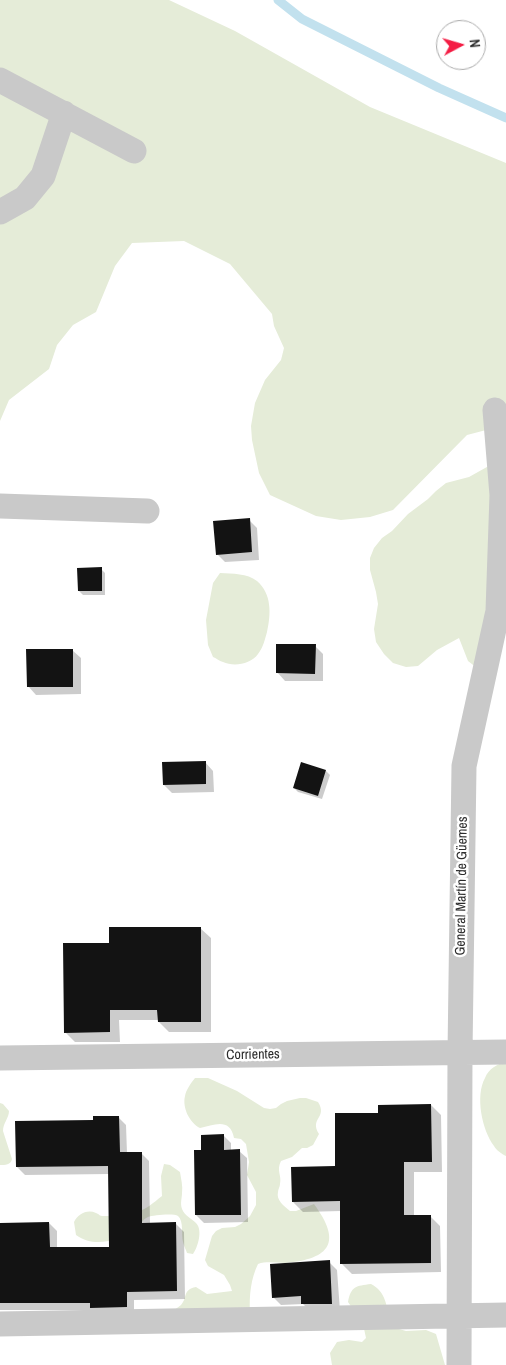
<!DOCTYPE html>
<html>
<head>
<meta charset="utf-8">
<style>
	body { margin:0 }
	#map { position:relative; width:506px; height:1365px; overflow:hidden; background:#fff; font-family:"Archivo Narrow",sans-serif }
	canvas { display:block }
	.north { position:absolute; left:436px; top:20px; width:50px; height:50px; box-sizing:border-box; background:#fff; border:1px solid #ababab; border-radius:50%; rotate:84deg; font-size:14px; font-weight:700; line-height:20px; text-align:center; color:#2c2c2c }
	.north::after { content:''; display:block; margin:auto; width:18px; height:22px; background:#f41d44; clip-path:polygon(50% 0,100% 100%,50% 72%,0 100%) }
</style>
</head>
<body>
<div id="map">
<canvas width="506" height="1365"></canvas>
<div class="north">N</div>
</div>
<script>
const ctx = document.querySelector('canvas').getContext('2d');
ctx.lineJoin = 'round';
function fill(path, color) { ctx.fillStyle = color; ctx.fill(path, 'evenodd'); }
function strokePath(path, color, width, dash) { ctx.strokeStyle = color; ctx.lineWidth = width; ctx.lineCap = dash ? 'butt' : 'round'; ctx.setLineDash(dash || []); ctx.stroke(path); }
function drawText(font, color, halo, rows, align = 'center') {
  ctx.font = font + ' "Archivo Narrow",sans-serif'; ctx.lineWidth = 5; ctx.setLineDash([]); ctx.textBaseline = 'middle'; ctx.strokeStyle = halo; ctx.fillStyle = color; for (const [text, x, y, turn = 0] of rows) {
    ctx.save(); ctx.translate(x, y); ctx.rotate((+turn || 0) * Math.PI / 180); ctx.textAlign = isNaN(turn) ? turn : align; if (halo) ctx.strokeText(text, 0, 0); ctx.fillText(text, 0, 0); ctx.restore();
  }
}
const green = new Path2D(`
	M0,0H169L235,31L370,107L506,163V429H490L467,435L393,510L370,517L341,520L316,516L270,495L259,473L252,440L251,426L255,403L265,380L281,360L284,348L274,326L272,314L230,264L184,241L132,243L115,266L96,312L73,325L57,345L49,369L9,400L0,421Z
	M503,458L493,562L477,668L468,661L459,638L437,650L418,666L406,667L393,663L384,654L376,642L374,629L378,604L376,592L370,570V558L374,548L382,538L392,531L408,514L428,499L436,491L446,483L469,477Z
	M220,573C233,574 247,573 257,581C272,594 271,614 267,632C265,639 263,648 258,654C251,664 234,667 223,662C219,661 216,658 213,657L208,645L206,620L213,583Z
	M506,1061V1156C502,1154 496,1150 494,1146C482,1130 475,1096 485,1078C489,1068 497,1065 506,1061Z
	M195,1078H208L237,1091L264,1108L270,1109L276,1108L281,1104L287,1101L300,1098H306L318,1102C328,1118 309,1118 319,1134L313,1145L307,1148H302L292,1157L281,1161C276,1171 282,1175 280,1184C280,1187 278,1189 278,1192C276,1200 284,1206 290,1211H296L314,1204C342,1242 331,1259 285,1263C276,1263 267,1261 258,1264C251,1278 249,1296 250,1312H170C173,1310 178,1308 181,1305C188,1297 182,1290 196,1287L207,1294L232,1291L230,1285L224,1275L208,1266L205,1260L212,1236L216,1231L222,1228L235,1227L241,1224L250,1216L256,1205V1192L247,1175L249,1162L246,1144L241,1139L234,1138C230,1117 214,1125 200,1128C190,1123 182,1108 185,1096C186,1090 191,1083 195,1078Z
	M0,1103L3,1104L9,1111C9,1118 3,1123 3,1131L12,1159C11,1165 5,1165 0,1165Z
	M164,1164L170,1165L180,1172C181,1179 183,1186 182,1193C182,1198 180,1203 182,1209C185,1216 191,1218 196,1223C203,1230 198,1247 193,1254L187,1253C186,1250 184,1246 183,1242C181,1235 184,1221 178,1216C174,1213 153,1215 148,1217C143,1219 141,1224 137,1227C119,1240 96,1249 76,1235L74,1222C78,1214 87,1209 96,1213C101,1215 98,1216 104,1216C113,1216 125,1214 135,1212C146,1210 153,1203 162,1196L161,1176Z
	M371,1284C386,1292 387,1306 389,1321L399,1329L406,1331L426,1330L436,1334L445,1365H332L330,1353L337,1342L349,1340L362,1342L366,1338L363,1324L348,1302C351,1286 356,1286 371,1284Z`);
const shadow = new Path2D(`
	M249,520L257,528L259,560L225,562L217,554Z
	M101,569L105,573V595H83L79,591Z
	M315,646L323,654V681H285L277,672Z
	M72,650L81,658V694L36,695L28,686Z
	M205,762L213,771L214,792L172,793L164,785Z
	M326,771L330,775L322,799L298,792L294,788Z
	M200,928L211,938V1032H169L159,1022V1020H119L120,1042H75L65,1032L110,944Z
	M431,1105L441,1115L442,1172H414V1216H430L440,1226L441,1272L352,1274L342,1264L341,1211L303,1212L293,1202L337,1167L379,1114Z
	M118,1117L126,1125L127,1153H141L149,1161L150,1224H176L184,1232L185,1299L134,1300V1315L94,1310H0V1224L49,1223L57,1231V1248H110L109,1174L25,1175L17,1167L94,1122Z
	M224,1136L231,1143V1151H239L247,1158L248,1222L204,1223L196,1215Z
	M329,1262L337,1270L340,1311L311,1312L303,1304L281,1305L273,1297Z`);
const stream = new Path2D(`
	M278,0L302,19L439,88L506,118`);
const building = new Path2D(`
	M250,518L252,552L216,555L213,521Z
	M102,567V591H78L77,568Z
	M276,644H316L315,674L276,673Z
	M26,649H73V687H27Z
	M206,761V784L163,785L162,762Z
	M301,762L326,770L318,796L293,788Z
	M109,927H201V1022H158L157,1010H110V1032L64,1033L63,943H109Z
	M431,1104L432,1162H404V1215H431V1263L340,1264V1201L292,1202L291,1167L335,1166V1113H378V1105Z
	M93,1116H119L120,1152H142V1223L176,1222L177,1291L127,1292V1307L90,1308V1303H0V1223L49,1222L50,1247H109L108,1166L16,1167L15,1121L93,1120Z
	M224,1134V1150L240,1149L241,1215H195L194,1150H201V1135Z
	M330,1260L332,1304H301V1296L272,1298L270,1264Z`);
const minor = new Path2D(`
	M0,80L134,151
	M0,212L25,198L43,176L64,113
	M0,506L147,511
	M0,1058L506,1052
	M0,1324L506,1315
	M459,1365L460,1052L464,766L498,611L502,495L495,410`);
const streetNames = [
	["General Martín de Güemes",462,886,-89],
	["Corrientes",253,1055,-1]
];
fill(green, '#e5ecd8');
fill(shadow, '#0003');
strokePath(stream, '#c2e1ee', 9);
fill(building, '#131313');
strokePath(minor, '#c9c9c9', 25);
drawText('14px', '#2c2c2c', '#fff', streetNames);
</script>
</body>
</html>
